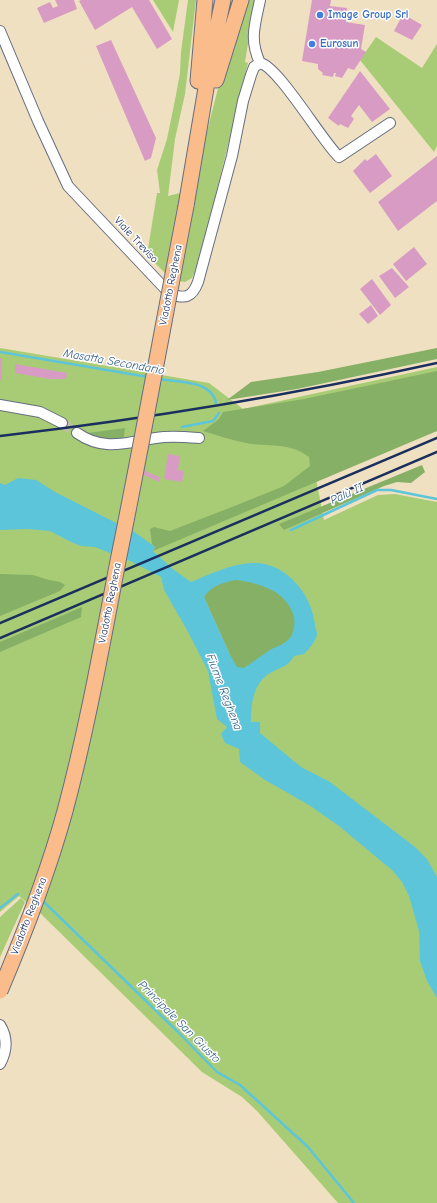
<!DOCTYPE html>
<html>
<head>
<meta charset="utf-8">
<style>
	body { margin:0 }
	canvas { display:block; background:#eee0c0 }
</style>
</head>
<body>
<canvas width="437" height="1203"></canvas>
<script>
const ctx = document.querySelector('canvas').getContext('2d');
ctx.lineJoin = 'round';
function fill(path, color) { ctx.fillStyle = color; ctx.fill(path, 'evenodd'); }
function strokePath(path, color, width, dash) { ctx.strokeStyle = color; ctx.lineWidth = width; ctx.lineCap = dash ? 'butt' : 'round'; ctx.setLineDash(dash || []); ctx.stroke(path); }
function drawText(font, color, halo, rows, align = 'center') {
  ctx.font = font + ' "Comic Neue",sans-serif'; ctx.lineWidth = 3; ctx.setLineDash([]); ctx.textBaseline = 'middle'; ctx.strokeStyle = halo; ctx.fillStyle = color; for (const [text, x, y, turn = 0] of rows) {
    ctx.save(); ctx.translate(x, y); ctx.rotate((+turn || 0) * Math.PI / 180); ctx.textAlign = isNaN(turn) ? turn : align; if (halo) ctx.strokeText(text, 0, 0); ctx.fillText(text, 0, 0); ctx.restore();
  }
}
const green = new Path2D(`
	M153,0H179L173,32Z
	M188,0H196L185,94L175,139L168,196L192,190L225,61L237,40L247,0H255L245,62L248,63L200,259L192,278L185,282L172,280L147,255L157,193H160L157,170L167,139L175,100L180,73L181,52Z
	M376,37L422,68L437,44V146L434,152L360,60Z
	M0,348L209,383L243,409L437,367V431L312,458L324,520L378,495L395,494L437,502V1203H338L257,1111L242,1097L202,1072L40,913L19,896L0,912Z
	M21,898L25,902L0,957V917Z`);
const forest = new Path2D(`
	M437,348V359L297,389L227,400L251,382L318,372Z
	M437,371V431L153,551L155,547L152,544L150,529L154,527L170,531L237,505L284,486L310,466L309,457C290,442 268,447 246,443C231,440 217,435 203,431L219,419L223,412L304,399Z
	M125,428L124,437L119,441L93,437L88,433Z
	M422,465L425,472L411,483L397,482L384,486L284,530L279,524Z
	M0,574L33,575L49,580L60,582L65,585L60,591L0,616Z
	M239,578L281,591C286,599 292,608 295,616C305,642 260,657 244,668L237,670L204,597L211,584Z
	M82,607L81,617L0,652V642Z`);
const water = new Path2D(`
	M18,478L36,480L55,492L136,533L155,547L153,551L155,553L174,570L191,582C210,574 231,564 252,563C285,561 312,594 315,625C315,627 317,631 317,634C316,641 309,649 304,654L294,656C289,666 281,667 272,672C253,682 251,704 251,722H260V733L301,767L330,782L415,847L427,859L437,877V998L427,981L420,961L419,931L409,896L402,882L393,871L339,826L309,805L265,780L240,762L239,749L225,743L221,734L227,727L217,719L208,671L187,630L164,590L161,577L130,561L95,547L81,546L71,542L50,531L27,529L0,530V483L5,485ZM236,580C260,583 287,591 294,617C295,623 294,633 290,638C284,645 277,646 270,650C261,656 253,662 244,668L237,667L230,655L204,597C212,585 222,583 236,580Z`);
const stream = new Path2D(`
	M0,352L148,377
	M159,379C177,382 212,380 216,403
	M182,427L213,421L219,413
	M291,530L377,490H391L437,499
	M44,902L178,1032L217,1072L240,1085L308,1147L354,1203
	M0,908L18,894`);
const building = new Path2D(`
	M55,0H74L77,9L44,23L37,8L50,2L53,8L58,6Z
	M81,0H149L172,39L157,49L132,7L95,30L79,1Z
	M312,0H331L330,6L347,8L346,22L365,25L361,49L366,52L354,70L348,68L342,78L335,76L336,73H334L333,77L322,75L323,73L318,69V64L302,61Z
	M403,14L422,25L412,40L394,31Z
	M111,40L156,138L151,158L145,161L96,46Z
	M360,71L390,109L372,122L359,105L351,116L354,119L348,128L340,124L339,126L328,118Z
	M376,154L392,176L370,193L353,171L365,159L367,161Z
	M437,156V201L398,231L378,202Z
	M414,247L427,264L406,281L393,264Z
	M392,268L409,287L395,298L379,276Z
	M372,279L391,305L380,315L360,289Z
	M371,305L378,316L368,324L359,314Z
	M0,358H2V380H0Z
	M15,364L67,373L66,379H50L15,373Z
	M168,454L180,456L178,470L184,471L182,482L164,479Z
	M143,470L159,477V482L142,474Z`);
const minorTunnel = new Path2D(`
	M62,423L77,433`);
const minor = new Path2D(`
	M0,31L38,121L68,186L170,294C185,299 192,298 198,282L232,156L243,101L251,75L254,67L260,63C249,39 255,25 260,0
	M260,63C278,66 322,141 339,157L390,123
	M0,405L40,412L62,423
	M77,433C107,454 132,440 164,437C176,436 187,437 199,438
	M0,1025C8,1038 7,1051 0,1064`);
const highway = new Path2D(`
	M216,80L241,0
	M198,81L205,0
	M186,206L213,47L223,0`);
const rail = new Path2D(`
	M0,436C147,419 292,395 437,363
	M0,623L437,438
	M0,638L437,452`);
const highwayBridge = new Path2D(`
	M0,991C25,932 48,873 65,811C87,729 102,645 118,561C142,443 163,325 186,206`);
const markers = [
	[320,15,4,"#3f7fe0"],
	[312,44,4,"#3f7fe0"]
];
const shopNames = [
	["Image Group Srl",328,15],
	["Eurosun",320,44]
];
const streetNames = [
	["Viale Treviso",136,240,47],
	["Viadotto Reghena",171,285,-79],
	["Viadotto Reghena",110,603,-79],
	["Viadotto Reghena",29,916,-69]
];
const waterNames = [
	["Masatta Secondario",114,362,10],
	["Palù II",347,494,-25],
	["Fiume Reghena",224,692,69],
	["Principale San Giusto",179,1022,45]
];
fill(green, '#a8cc75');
fill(forest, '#86b066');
fill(water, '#5dc5d9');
strokePath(stream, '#5dc5d9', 2.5);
fill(building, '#d89cc4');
strokePath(minorTunnel, '#c4bdac', 10, [10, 5]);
strokePath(minor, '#656d80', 12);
strokePath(highway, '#656d80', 17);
strokePath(minor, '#fff', 10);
strokePath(highway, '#f9bc8a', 15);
strokePath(rail, '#1b2f5e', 2.5);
strokePath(highwayBridge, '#656d80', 17, []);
strokePath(highwayBridge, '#f9bc8a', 15);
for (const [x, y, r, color] of markers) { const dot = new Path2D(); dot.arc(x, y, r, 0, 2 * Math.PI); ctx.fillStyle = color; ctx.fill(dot); strokePath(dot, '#fff', 1.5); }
drawText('bold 11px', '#366cbe', '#fff', shopNames, 'left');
drawText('11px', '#1b2f5e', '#fff', streetNames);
drawText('italic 12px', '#2f5c83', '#fff', waterNames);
</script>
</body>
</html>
